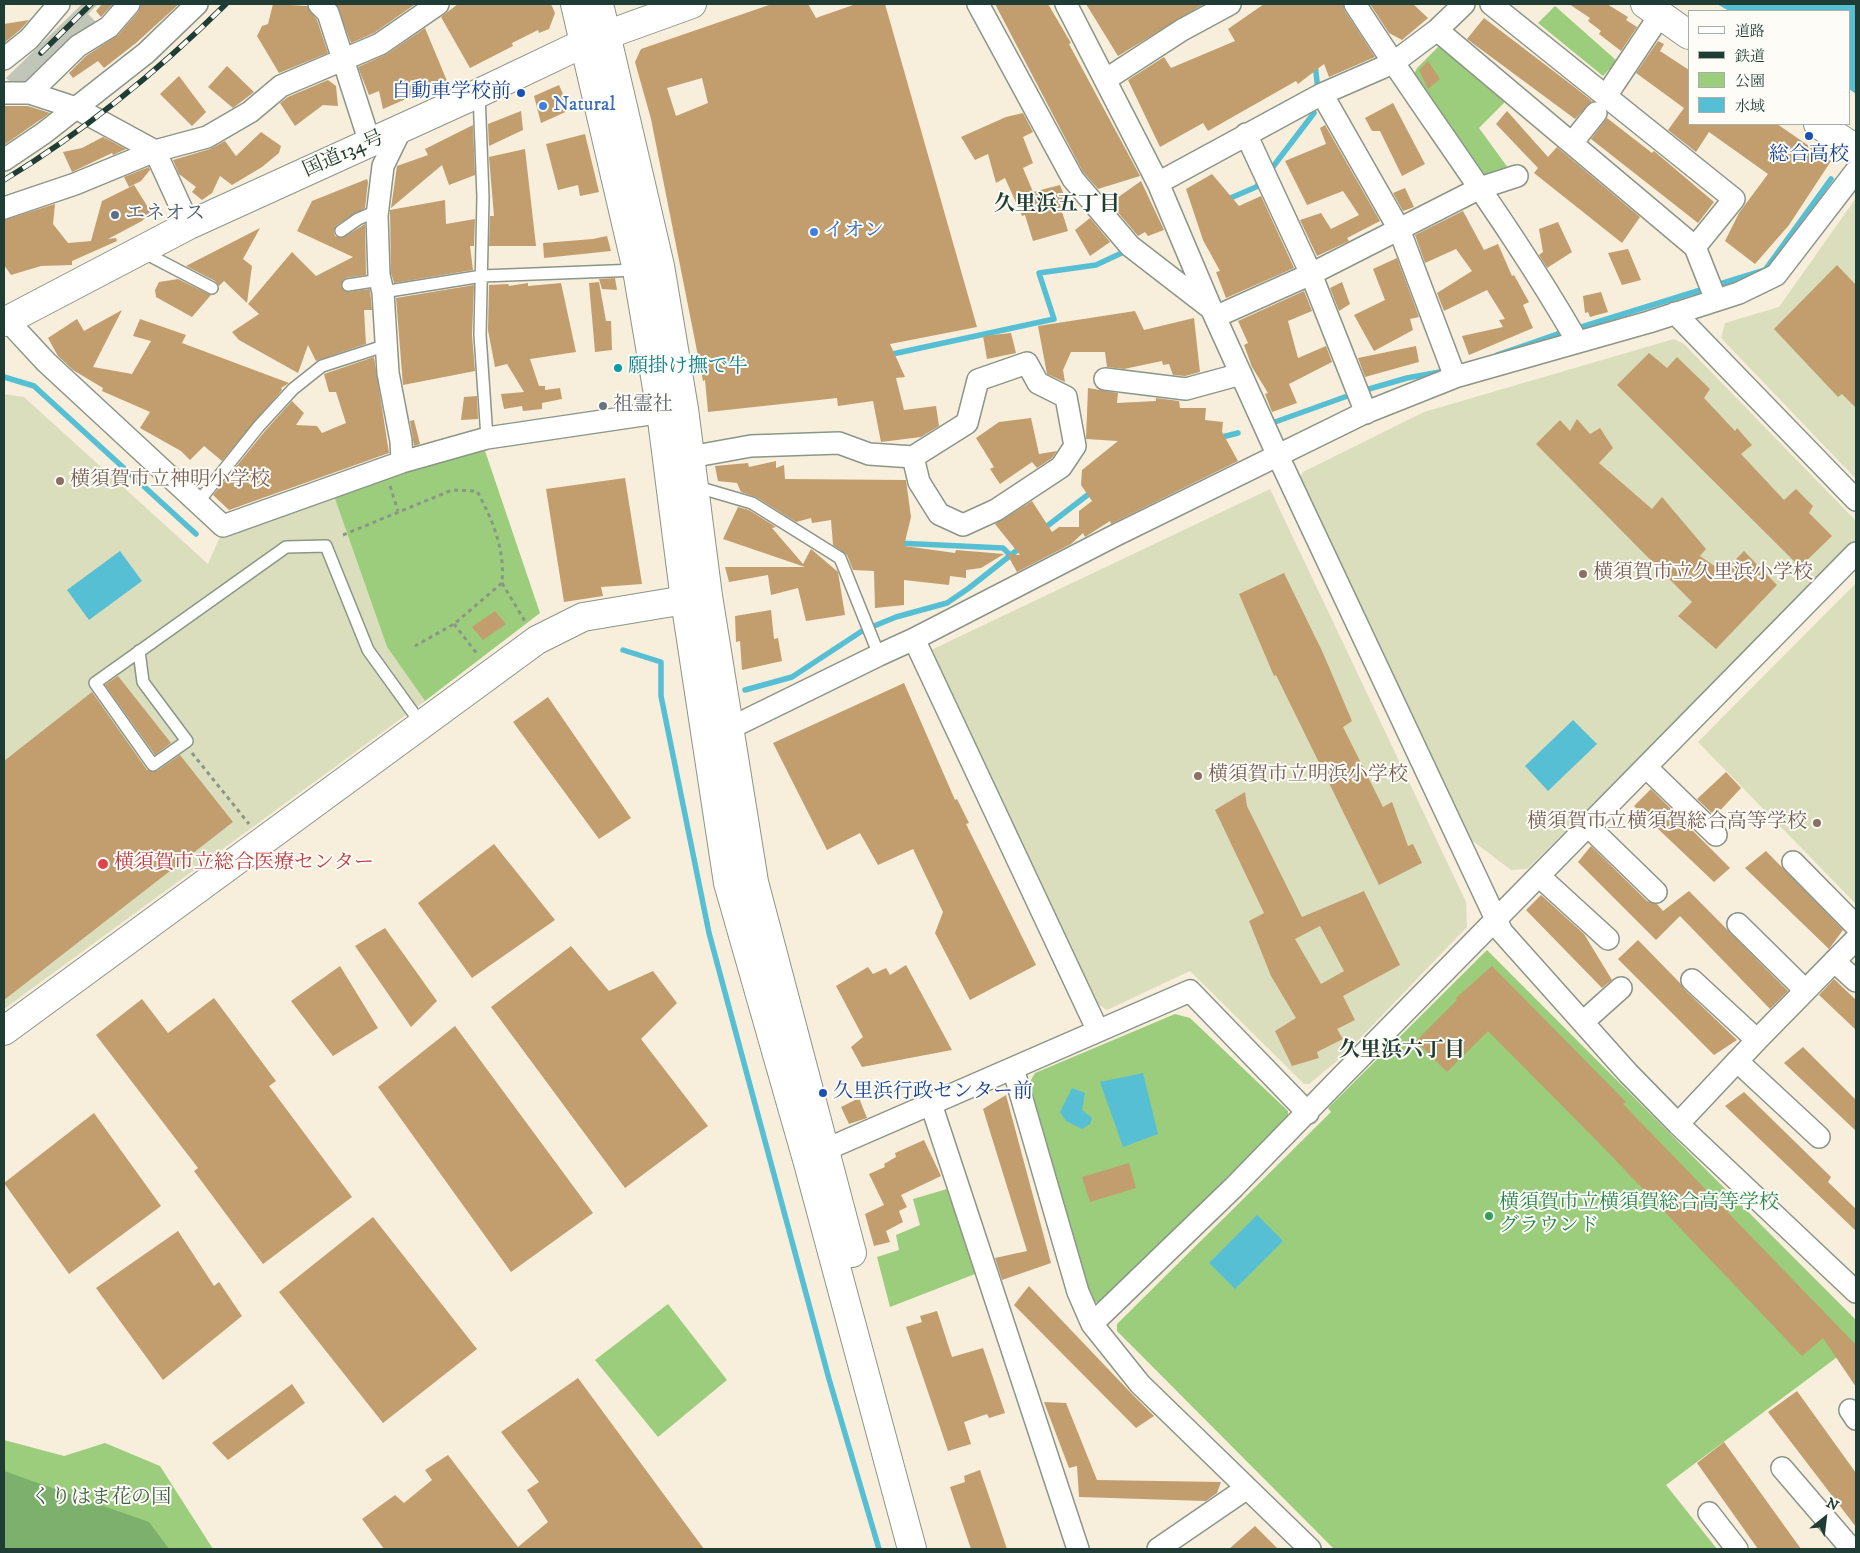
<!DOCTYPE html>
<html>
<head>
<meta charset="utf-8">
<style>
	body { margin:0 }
	#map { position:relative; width:1860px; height:1553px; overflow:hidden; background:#f7eedc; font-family:"IM FELL DW Pica","Noto Serif JP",serif }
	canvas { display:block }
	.frame { position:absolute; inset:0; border:5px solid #1f3d34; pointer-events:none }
	.legend { position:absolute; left:1688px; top:10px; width:162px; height:115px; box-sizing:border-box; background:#fdfcf7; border:1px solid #a4b0a9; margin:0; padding:6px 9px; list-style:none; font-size:15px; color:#1f3d34 }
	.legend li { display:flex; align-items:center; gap:10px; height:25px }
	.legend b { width:25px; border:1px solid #a4b0a9 }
	.north { position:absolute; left:1800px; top:1493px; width:50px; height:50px; -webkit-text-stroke:4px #fdfcf7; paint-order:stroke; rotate:29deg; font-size:14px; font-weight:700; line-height:20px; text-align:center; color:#1f3d34 }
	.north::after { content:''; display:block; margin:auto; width:18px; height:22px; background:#1f3d34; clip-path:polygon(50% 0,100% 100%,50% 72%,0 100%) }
</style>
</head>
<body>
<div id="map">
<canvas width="1860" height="1553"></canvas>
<div class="frame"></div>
<ul class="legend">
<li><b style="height:6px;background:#fff"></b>道路</li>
<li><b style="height:6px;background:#1f3d34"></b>鉄道</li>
<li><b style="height:14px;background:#9bcd7c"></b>公園</li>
<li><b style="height:14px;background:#57bfd4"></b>水域</li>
</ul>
<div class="north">N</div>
</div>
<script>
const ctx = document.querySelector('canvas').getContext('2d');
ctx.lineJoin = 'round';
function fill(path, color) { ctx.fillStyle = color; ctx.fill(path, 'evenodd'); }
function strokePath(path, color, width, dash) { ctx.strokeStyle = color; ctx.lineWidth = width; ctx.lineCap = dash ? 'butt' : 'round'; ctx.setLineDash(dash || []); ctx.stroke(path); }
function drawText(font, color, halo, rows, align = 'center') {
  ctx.font = font + ' "IM FELL DW Pica","Noto Serif JP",serif'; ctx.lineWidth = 4; ctx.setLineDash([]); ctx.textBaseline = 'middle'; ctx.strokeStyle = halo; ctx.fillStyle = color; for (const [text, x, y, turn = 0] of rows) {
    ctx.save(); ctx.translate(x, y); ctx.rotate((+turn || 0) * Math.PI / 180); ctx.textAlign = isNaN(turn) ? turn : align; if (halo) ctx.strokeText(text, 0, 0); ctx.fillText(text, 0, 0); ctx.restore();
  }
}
const built = new Path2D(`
	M1856,198V479L1721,338L1725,323L1779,307Z
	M1674,339L1684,344L1856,521V540L1791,609L1527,869L1511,870L1470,839L1298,483L1303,472L1424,412Z
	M4,394L24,397L208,564L222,532L334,496L387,647L425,701L4,1009Z
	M1270,489L1466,902L1467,927L1343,1056L1309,1084H1304L1190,971L1107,1010L1099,1005L929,651Z
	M1856,583V904L1698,742Z`);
const industrial = new Path2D(`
	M82,4H98L88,14L96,22L19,89L6,78Z`);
const green = new Path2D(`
	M1555,6L1617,61L1603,76L1538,23Z
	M1438,47L1447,49L1507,100L1479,128L1511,172L1482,178L1414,74L1417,68Z
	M483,445L540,613L425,701L387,647L334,496Z
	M1487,950L1856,1320V1343L1666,1485L1717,1549H1334L1117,1331V1324L1331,1112L1328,1108Z
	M1175,1014L1190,1018L1288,1111V1122L1104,1304L1091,1301L1028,1085L1035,1073Z
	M947,1189L975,1274L890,1307L877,1257L899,1250L896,1235L920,1225L913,1199Z
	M668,1304L727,1380L658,1437L595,1360Z
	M4,1440L64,1456L105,1443L160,1466L213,1549H4Z`);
const forest = new Path2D(`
	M4,1471L149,1522L169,1549H4Z`);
const water = new Path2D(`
	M1717,4H1856V94L1849,89V11H1729Z
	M120,551L142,581L89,620L67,590Z
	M1573,720L1597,744L1548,791L1525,766Z
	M1143,1073L1158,1134L1123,1147L1100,1082Z
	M1072,1088L1085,1093L1082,1110L1092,1118L1090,1124L1082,1129L1066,1121L1060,1112Z
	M1257,1215L1283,1241L1235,1289L1209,1263Z`);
const stream = new Path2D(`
	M1315,63L1318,91
	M1269,172L1314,113
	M1226,200L1256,187L1263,179
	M1575,329L1765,270L1831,179
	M888,355L1054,319L1039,273L1096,265L1128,250
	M1497,355L1566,331
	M4,377L34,386L196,534
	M1362,391L1407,378L1445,371
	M1275,422L1353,394
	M1218,438L1238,433
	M1042,530L1094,490
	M897,543L1003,548L1010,555
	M623,650L661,662V696L709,933L829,1379L879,1549
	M745,690L792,677L862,631L896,617L947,603L969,588L1021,547`);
const building = new Path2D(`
	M102,4H113L101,17L96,11Z
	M141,4H179L136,43L104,68L98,61L73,78L69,73L86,56L118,35L138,12Z
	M273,4L307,6L317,20L328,53L279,73L257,36L262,26L268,24Z
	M336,4H413L414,5L374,33L351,43Z
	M458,4H551L555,13L549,29L539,33L538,30L512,43L513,46L470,68L441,17Z
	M772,4H808L816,18L856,4H885L977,327L890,344L905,377L896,378L904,410L936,406L939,426L921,437L881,442L873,401L838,406L837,398L708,412L705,380L703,381L651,119L635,62L641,49ZM702,78L708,103L676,116L667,88Z
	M995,4H1048L1071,43L1069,44L1140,176L1098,189L1083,172Z
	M1086,4H1204L1118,56Z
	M1264,4H1343L1345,11L1375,57L1329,77L1324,64L1298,84L1296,81L1208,131L1203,123L1160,147L1128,80L1164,57L1171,68L1235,41L1228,29Z
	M1370,4H1413L1428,18L1402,40L1389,33Z
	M1569,4H1607L1628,17L1626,20L1637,27L1621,51L1599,34L1601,31L1588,21L1590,18Z
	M1484,18L1573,86L1592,101L1575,119L1467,39Z
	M29,20L20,30L4,43V24Z
	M425,28L447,81L383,109L379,91L369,95L358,67L387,54Z
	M1658,41L1664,44L1660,51L1689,70V124H1777L1831,161L1789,225L1755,264L1725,241L1739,213L1768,174L1709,132L1696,152L1668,130L1684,108L1636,73Z
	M1428,61L1440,79L1428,89L1419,70Z
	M227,66L254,92L233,108L208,87Z
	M179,76L206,112L192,126L160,94Z
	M328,80L336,86L338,106L323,105L295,126L280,103L288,97Z
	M559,85L570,110L541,123L534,96Z
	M1393,103L1425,164L1402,176L1380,131H1372L1365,118Z
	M4,106H28L50,113L4,145Z
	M521,111L523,130L489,146L488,124Z
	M1507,111L1548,157L1557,147L1640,217L1622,243L1534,173L1538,168L1496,124Z
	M1023,113L1033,132L1023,137L1033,163L1023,168L1033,192L1060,185L1066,200L1059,202L1068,231L1033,241L1025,215L1022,216L1005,178L996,183L988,154L975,160L961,137L1006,117Z
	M1607,118L1652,153L1654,151L1714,202L1698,223L1591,139Z
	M473,125L475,175L449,185L442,165L391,208L397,166L428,155L425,149Z
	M1325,125L1380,221L1347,238L1349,241L1317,256L1300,220L1321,213L1331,229L1359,215L1343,191L1307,205L1285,161L1326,144L1320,128Z
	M261,132L281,146L279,153L262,167L232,185L220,176L212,193L202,200L192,192L196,187L179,174L173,160L210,149L225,141L236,156Z
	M585,134L599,192L580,196L578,185L558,190L546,144Z
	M103,137L126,149L113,155L112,153L72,172L63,152L82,148Z
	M525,149L536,246H489L490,216H494L489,157Z
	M149,167L150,170L141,181L129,187L124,177Z
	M1212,174L1239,206L1261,196L1294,268L1226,298L1216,272L1220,271L1203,240L1186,189Z
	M367,179L368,182L365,208L337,225L334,231L335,236L342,238L365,224L366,275L346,278L341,286L346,292L370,289L372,310H364L366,344L316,361L308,345L298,373L239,340L232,332L259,314L248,304L292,252L316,276L353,257L297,231L312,201Z
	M1141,181L1164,230L1148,236L1145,232L1138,236L1110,203Z
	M134,185L151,212L142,221L108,239L116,238L117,241L72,261V265L41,266L11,275L4,265V220L55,204L53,224L68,243L91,241L102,201Z
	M1405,188L1414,207L1403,211L1393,193Z
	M445,200L446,224L475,219L474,246H470L473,270L394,283L391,273L390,210Z
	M1463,211L1484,250L1498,244L1512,276L1514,275L1529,302L1523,305L1533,328L1469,355L1462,336L1503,327L1499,320L1505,319L1487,290L1444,311L1437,293L1472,271L1456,249L1425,263L1415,235Z
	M1090,218L1110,242L1090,256L1075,230Z
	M1558,222L1572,252L1547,268L1539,255L1543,252L1539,229Z
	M260,228L243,259L252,266L247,303L224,281L219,286L215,281L186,266Z
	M607,236L611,251L544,258L543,243L593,239Z
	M1628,249L1641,280L1622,285L1608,253Z
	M1397,258L1419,317L1410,319L1413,330L1374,351L1354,315L1385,300L1373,269Z
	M1837,265L1856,285V408L1842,394L1838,397L1774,329Z
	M615,278L617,290L602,289L599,279Z
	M178,279L211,295L192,317L156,297L155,290L159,282Z
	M599,282L606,321H611L612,350L595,352L589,283Z
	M1342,282L1350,304L1339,311L1330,288Z
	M528,283V286L561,283L576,352L530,359L539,386H545V390L560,388L562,399L542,403V409L523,411L522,406L504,409L501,394L524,392L507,364L495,367L488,330L489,285L508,284L509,286Z
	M474,285L472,335L475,371L403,385L396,298Z
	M1304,291L1312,311L1288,321L1298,358L1326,346L1332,362L1289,384L1297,403L1272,412L1265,394L1268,393L1252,367L1244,345L1248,343L1238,321Z
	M1601,292L1608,312L1590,317L1588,312L1585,313L1583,296Z
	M122,310L93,367L132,374L151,341L133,336L140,319L186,335L182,343L289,383L281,388L282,390L222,461L204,446L190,460L181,451L140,428L150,412L102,391L103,388L73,370L58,356L48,338L77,319L84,331Z
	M1135,311L1144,330L1194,318L1200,372L1185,376L1173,375L1169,364L1163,365L1162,361L1124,369L1107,367L1105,352H1071L1063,370L1065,382L1047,374L1038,326Z
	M1011,333L1016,353L987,359L983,336Z
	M1416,346L1419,362L1365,377L1358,358Z
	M1649,353L1667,368L1677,357L1710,389L1704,398L1735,431L1737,428L1752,445L1741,454L1784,500L1796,489L1813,506L1809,513L1832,536L1800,567L1617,385Z
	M374,357L389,453L229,510L213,495L265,431L292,401L304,413L296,425L317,426L322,433L346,423L336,392H329L324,374Z
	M1088,388L1118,393L1117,403L1156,401V398L1179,401L1180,408H1206L1205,420L1223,422L1222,432L1238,461L1111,524L1110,521L1085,537L1083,533L1071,544L1017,572L1007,554L1020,555L995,524L1032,501L1052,532L1059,527H1079V511L1092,501L1081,485L1082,470L1118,441L1086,439Z
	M477,396L478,419L461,420L464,397Z
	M1031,418L1039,454L1057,451L1052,458L1037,468L1032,462L1000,484L990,469L994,467L976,438L999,422Z
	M1577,419L1590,434L1600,428L1613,448L1599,463L1652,509L1662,497L1706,549L1700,556L1723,572L1744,551L1777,585L1716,649L1678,616L1692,602L1536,444L1560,420L1570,431Z
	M414,420L420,444L414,446L410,421Z
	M776,461V468L784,465L785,479L906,480L911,517L904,546L955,553L956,550L1004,554L981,568L966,570V578L950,576L949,585L904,580V605L875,608L874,571L853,570L847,555L833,545L831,520L812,523L811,518L796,522L756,497L741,492L737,483L718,481L715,466L748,463L749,467Z
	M625,478L642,584L601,587L603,596L564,602L546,489Z
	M738,507L749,510L776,527L772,528L803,564L811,549L838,572L845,615L806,621L798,588L771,595L768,575L729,582L725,567H805L723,539Z
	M1284,573L1323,653L1352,721L1343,727L1383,807L1392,802L1408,846L1413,844L1422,863L1379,885L1276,675L1274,676L1239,594Z
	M771,610L774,639L778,638L782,661L742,670L740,641L736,642L735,616Z
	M495,611L506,624L483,640L472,627Z
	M118,676L171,743L155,755L105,685Z
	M904,683L955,800L957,799L969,823L966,824L1036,965L970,1000L935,933L943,912L913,849L878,865L860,833L827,850L773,743Z
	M92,692L147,770L157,771L180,755L233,822L4,1000V761Z
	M548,697L631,818L599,839L513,722Z
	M1726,772L1741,788L1715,816L1697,799Z
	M1651,789L1730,868L1714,882L1634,806Z
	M1245,792L1247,806L1302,917L1364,891L1400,965L1343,996L1355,1020L1337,1029L1343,1039L1317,1052L1319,1058L1292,1066L1275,1031L1296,1018L1271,976L1249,921L1264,913L1215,810ZM1320,926L1344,971L1321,984L1295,939Z
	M494,844L555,920L472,978L418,903Z
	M1591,846L1647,901L1657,904L1663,911L1689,891L1788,991L1770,1009L1680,916L1656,940L1578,862Z
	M1766,851L1843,930L1829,949L1745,868Z
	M1541,895L1584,934L1612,980L1602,988L1526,910Z
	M385,928L437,1001L411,1027L355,946Z
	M1638,940L1680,983L1684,989L1737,1040L1714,1055L1618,959Z
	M571,946L609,991L653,971L677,1003L641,1039L708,1126L625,1188L491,1007Z
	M906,965L952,1050L862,1067L851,1047L863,1037L836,986L868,967L873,974L886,968L890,975Z
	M340,966L378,1028L333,1056L291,1001Z
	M1492,966L1626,1102L1623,1104L1856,1345V1387L1823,1338L1802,1356L1602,1146L1488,1031L1447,1072L1416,1041L1457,1000L1456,998Z
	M1834,979L1856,1000V1030L1819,995Z
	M214,998L276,1081L269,1086L352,1197L263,1264L194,1171L198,1168L96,1035L142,999L168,1033Z
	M455,1026L593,1213L511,1272L378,1087Z
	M1803,1047L1856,1100V1131L1784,1063Z
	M1744,1092L1831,1177L1828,1182L1856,1209V1231L1725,1106Z
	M1006,1095L1051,1263L1002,1280L995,1258L1027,1251L983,1109Z
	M859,1098L867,1118L849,1124L841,1107Z
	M94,1113L161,1206L69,1274L4,1183Z
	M924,1140L941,1176L901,1195L907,1207L899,1211L903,1222L886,1231L890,1242L874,1246L865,1214L884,1205L869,1174L885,1167L884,1164L896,1157L895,1153Z
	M1129,1163L1136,1188L1090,1202L1082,1177Z
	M373,1217L477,1349L383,1423L279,1292Z
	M178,1231L214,1286L219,1282L242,1316L163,1380L96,1288Z
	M1029,1286L1131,1393L1154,1416L1136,1428L1014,1305Z
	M937,1311L952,1357L983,1348L1005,1413L989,1418L987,1414L964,1422L971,1444L948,1451L906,1327L922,1322L920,1316Z
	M578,1378L704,1549H384L362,1519L395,1495L404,1503L432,1480L425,1470L448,1455L518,1547L548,1522L527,1490L539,1482L501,1432Z
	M292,1384L305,1403L228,1460L212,1443Z
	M1797,1391L1856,1473V1527L1768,1412Z
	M1044,1402L1066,1403L1097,1480L1221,1482L1217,1493L1206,1501L1079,1497L1077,1466L1069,1468Z
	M1724,1442L1801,1549H1758L1697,1463Z
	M980,1470L992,1505L1007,1549H971L950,1487L965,1482L964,1476Z
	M1255,1526L1278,1549H1229Z`);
const path = new Path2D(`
	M390,486L398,511
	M343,535L452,490L477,491C493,521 505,549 502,583L454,624L415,646
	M502,583L526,623
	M454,624L478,655
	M192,753L249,824`);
const lane = new Path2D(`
	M479,93L483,197L480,335L487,438
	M341,231L358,219L377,211
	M141,251L212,288
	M348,285L380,280
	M383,292L482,276L637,270
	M694,486L752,503L840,558L879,655
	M199,501L259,426L293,389L322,366L387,345
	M139,651L143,682L187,741L153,765L95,683L286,547L326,546L368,650L422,725`);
const street = new Path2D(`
	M319,4L328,13L370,143
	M978,4L1073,179L1130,246L1209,307
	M1066,4L1158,183L1211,308L1278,456L1502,932L1628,1073L1678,1124L1856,1292
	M1355,4C1427,117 1510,224 1577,341
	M1491,4L1734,199L1695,247L1716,300
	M1437,30L1695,247
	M4,59L29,39L59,4
	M1105,80L1182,30L1230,4
	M4,93H30L76,108L155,151L189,225
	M30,93L78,46L109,27L129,4
	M1322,94L1399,229L1455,377
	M1606,96L1660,15
	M401,129L383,166L377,216L379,275L383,292L388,373L401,441L402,462
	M1246,134L1311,274L1366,413
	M1572,143L1596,113
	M4,160L44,133L146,53L197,4
	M1158,183L1322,94L1393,63L1437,30L1464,4
	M4,208L75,184L155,151L207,137L250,112L281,86L380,44L438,4
	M1675,313L1856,500
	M1215,317L1311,274L1480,188L1517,176
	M7,320L46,362L223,526L402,462L487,438L677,410
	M1105,379L1186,389L1241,374
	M690,457L751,446L839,443L869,454L913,457L967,423L978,380L1027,363L1038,383L1066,397L1075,446L1061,467L996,510L963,525L939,514L919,482L913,457
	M914,639L1098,1031
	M716,735L879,655L914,639L1114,536L1362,414L1455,377L1649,322L1739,293L1776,275L1856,171
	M1646,767L1716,835
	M1588,826L1656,892
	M1793,862L1856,926
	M1539,876L1608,939
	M1738,924L1805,990
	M1834,961L1856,981
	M1692,980L1757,1040
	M1583,1022L1621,988
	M1737,1061L1819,1137
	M1013,1068L1078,1292L1092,1324L1140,1384L1310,1549
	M931,1104L1078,1549
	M1678,1124L1757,1040L1856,939
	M811,1156L1190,991L1308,1113
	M1092,1324L1234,1187L1342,1076L1856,553
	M1850,1410L1856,1419
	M1782,1468L1849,1546
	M1709,1513L1737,1549
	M1158,1549L1247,1488`);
const secondary = new Path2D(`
	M575,4L637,270L661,412L685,600L728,883L808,1163L912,1549
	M599,4L660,266L684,409L708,596L754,882L852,1253
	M1645,4L1689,35
	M1818,124L1856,149
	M4,1031L537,640L583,617L685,600`);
const highway = new Path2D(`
	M4,322L189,225L479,93L584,43L692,4`);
const rail = new Path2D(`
	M41,53L91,4
	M4,180C85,131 159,70 226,4`);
const markers = [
	[521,93,5,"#1a4fb4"],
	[543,106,5,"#3f7fe0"],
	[1809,136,5,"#1a4fb4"],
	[115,215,5,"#5c6f8a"],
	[814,232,5,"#3f7fe0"],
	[618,368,5,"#0f9aa8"],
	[603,406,5,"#6b7280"],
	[60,481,5,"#8d6e63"],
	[1583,574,5,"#8d6e63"],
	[1198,776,5,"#8d6e63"],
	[1817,823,5,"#8d6e63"],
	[103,864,6,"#e0444e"],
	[823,1093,5,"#1a4fb4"],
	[1489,1216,5,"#2e9e5b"]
];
const transitNames = [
	["自動車学校前",511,93],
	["総合高校",1809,156,"center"],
	["久里浜行政センター前",833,1093,"left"]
];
const shopNames = [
	["Natural",553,106],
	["イオン",824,232]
];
const streetNames = [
	["国道134号",344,155,-24]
];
const serviceNames = [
	["エネオス",125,215]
];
const cultureNames = [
	["願掛け撫で牛",628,368]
];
const worshipNames = [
	["祖霊社",613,406]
];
const educationNames = [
	["横須賀市立神明小学校",70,481],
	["横須賀市立久里浜小学校",1593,574],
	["横須賀市立明浜小学校",1208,776],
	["横須賀市立横須賀総合高等学校",1807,823,"right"]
];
const healthNames = [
	["横須賀市立総合医療センター",114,864]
];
const leisureNames = [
	["横須賀市立横須賀総合高等学校",1499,1204],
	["グラウンド",1499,1227]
];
const parkNames = [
	["くりはま花の国",101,1499]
];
const neighbourhoodNames = [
	["久里浜五丁目",1057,206],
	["久里浜六丁目",1402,1052]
];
fill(built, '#dbdebc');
fill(industrial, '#c1c6b9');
fill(green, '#9bcd7c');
fill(forest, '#7cb06c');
fill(water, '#57bfd4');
strokePath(stream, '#57bfd4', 5.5);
fill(building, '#c29e6e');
strokePath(lane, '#8b9688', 14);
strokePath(street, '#8b9688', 24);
strokePath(secondary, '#8b9688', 30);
strokePath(highway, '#8b9688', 30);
strokePath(path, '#8b9688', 3, [4, 4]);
strokePath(lane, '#fff', 11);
strokePath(street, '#fff', 21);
strokePath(secondary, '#fff', 28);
strokePath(highway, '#fff', 28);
strokePath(rail, '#1f3d34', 5.5);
strokePath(rail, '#fdfcf7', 4, [11]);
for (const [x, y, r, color] of markers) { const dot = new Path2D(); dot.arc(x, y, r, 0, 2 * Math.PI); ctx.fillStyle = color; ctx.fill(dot); strokePath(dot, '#fdfcf7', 2); }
drawText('20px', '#164399', '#fdfcf7', transitNames, 'right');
drawText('20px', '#366cbe', '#fdfcf7', shopNames, 'left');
drawText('20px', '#1f3d34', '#fdfcf7', streetNames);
drawText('20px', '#4e5e75', '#fdfcf7', serviceNames, 'left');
drawText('20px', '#0d838f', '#fdfcf7', cultureNames, 'left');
drawText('20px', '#5b616d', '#fdfcf7', worshipNames, 'left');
drawText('20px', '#785e54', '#fdfcf7', educationNames, 'left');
drawText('20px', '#be3a42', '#fdfcf7', healthNames, 'left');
drawText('20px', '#27864d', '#fdfcf7', leisureNames, 'left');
drawText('20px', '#3e6146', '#fdfcf7', parkNames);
drawText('bold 21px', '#1f3d34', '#fdfcf7', neighbourhoodNames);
</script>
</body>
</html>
